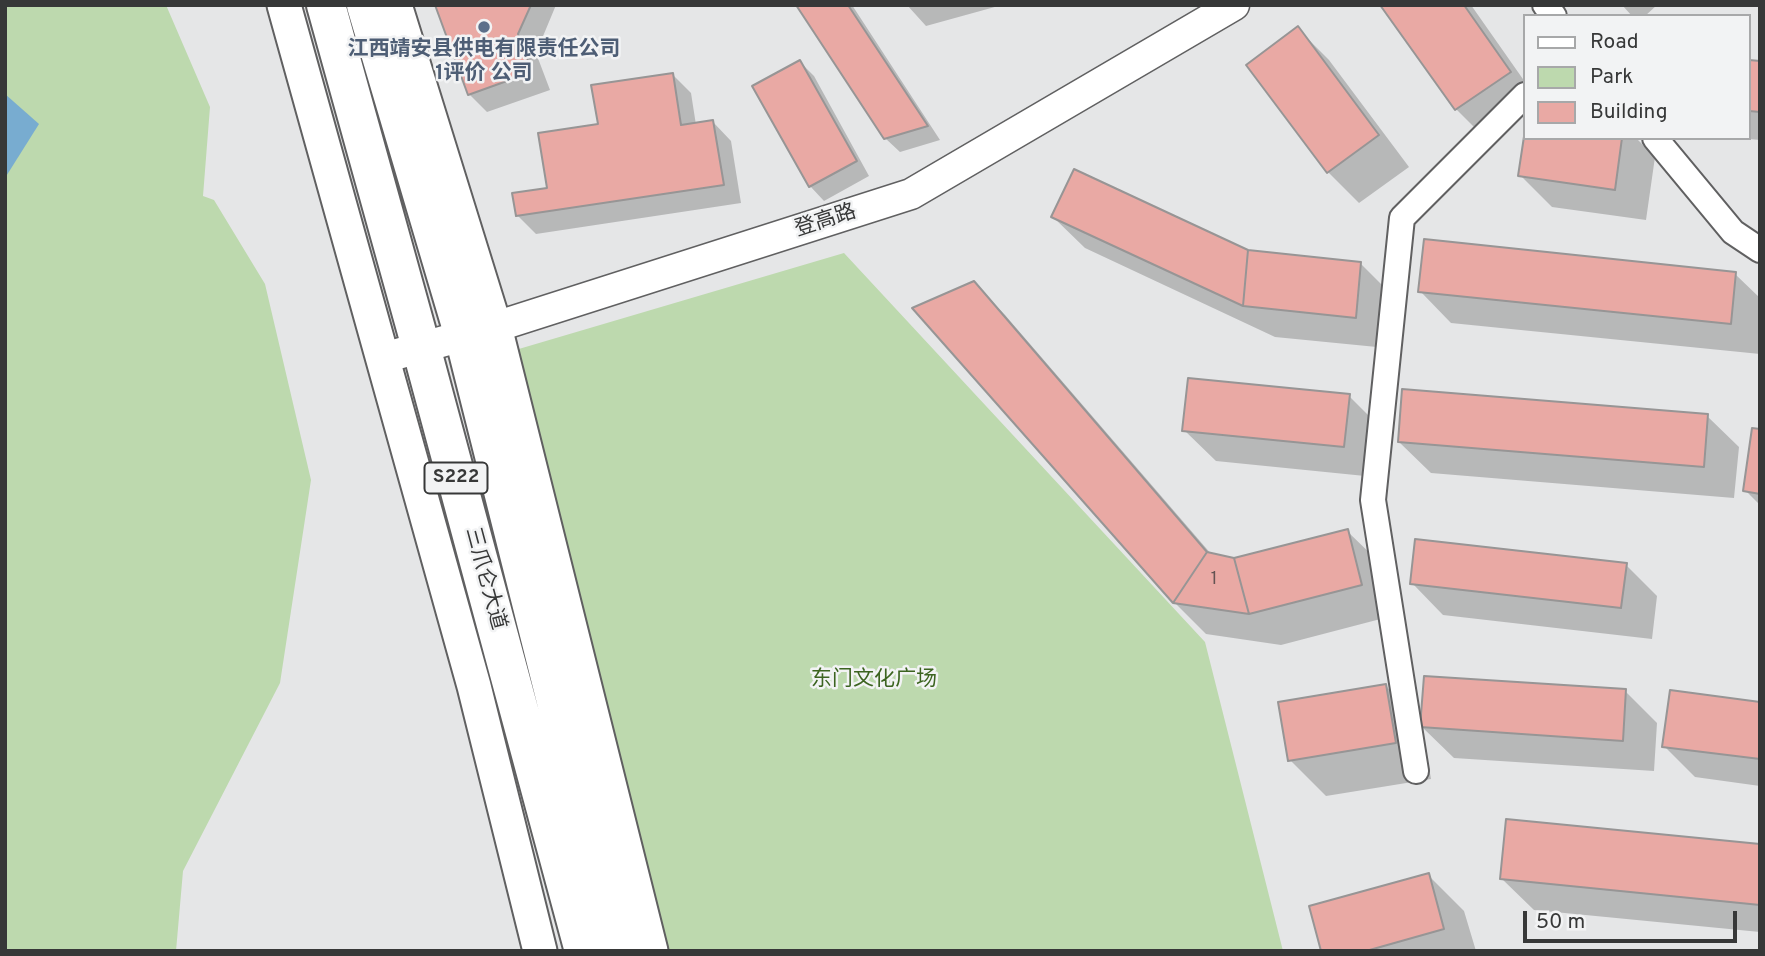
<!DOCTYPE html>
<html>
<head>
<meta charset="utf-8">
<style>
	body { margin:0 }
	#map { position:relative; width:1765px; height:956px; overflow:hidden; background:#e5e6e7; font-family:Overpass,sans-serif }
	canvas { display:block }
	.frame { position:absolute; inset:0; border:7px solid #373838; pointer-events:none }
	.legend { position:absolute; left:1523px; top:14px; width:228px; height:126px; box-sizing:border-box; background:#f2f3f4; border:2px solid #a7a8a9; margin:0; padding:9px 12px; list-style:none; font-size:21px; color:#373838 }
	.legend li { display:flex; align-items:center; gap:14px; height:35px }
	.legend b { width:35px; border:2px solid #a7a8a9 }
	.scale { position:absolute; left:1523px; top:911px; width:214px; height:32px; box-sizing:border-box; border:4px solid #373838; border-top:0; padding-left:9px; font-size:21px; line-height:24px; white-space:nowrap; color:#373838; -webkit-text-stroke:5px #f2f3f4; paint-order:stroke }
</style>
</head>
<body>
<div id="map">
<canvas width="1765" height="956"></canvas>
<div class="frame"></div>
<ul class="legend">
<li><b style="height:9px;background:#fff"></b>Road</li>
<li><b style="height:19px;background:#bdd9ae"></b>Park</li>
<li><b style="height:19px;background:#e9a9a4"></b>Building</li>
</ul>
<div class="scale">50 m</div>
</div>
<script>
const ctx = document.querySelector('canvas').getContext('2d');
ctx.lineJoin = 'round';
function fill(path, color) { ctx.fillStyle = color; ctx.fill(path, 'evenodd'); }
function strokePath(path, color, width, dash) { ctx.strokeStyle = color; ctx.lineWidth = width; ctx.lineCap = dash ? 'butt' : 'round'; ctx.setLineDash(dash || []); ctx.stroke(path); }
function drawText(font, color, halo, rows, align = 'center') {
  ctx.font = font + ' Overpass,"Noto Sans SC",sans-serif'; ctx.lineWidth = 5; ctx.setLineDash([]); ctx.textBaseline = 'middle'; ctx.strokeStyle = halo; ctx.fillStyle = color; for (const [text, x, y, turn = 0] of rows) {
    ctx.save(); ctx.translate(x, y); ctx.rotate((+turn || 0) * Math.PI / 180); ctx.textAlign = isNaN(turn) ? turn : align; if (halo) ctx.strokeText(text, 0, 0); ctx.fillText(text, 0, 0); ctx.restore();
  }
}
const green = new Path2D(`
	M5,5H166L210,107L203,196L214,200L265,284L311,480L280,683L183,871L176,951H5Z
	M844,253L1205,642L1283,951H665L512,351Z`);
const water = new Path2D(`
	M5,94L39,124L5,178Z`);
const shadow = new Path2D(`
	M437,5H556L536,53L550,90L487,112L469,94Z
	M798,5H852L940,140L900,152L885,138Z
	M907,5H1002L926,26Z
	M1382,5H1471L1525,82V114L1488,141L1456,109Z
	M1622,5H1657L1645,16H1632Z
	M1298,29L1329,60L1409,167L1359,203L1328,172Z
	M800,62L814,76L869,176L824,201L810,186Z
	M1749,62L1760,63V140L1738,138H1749Z
	M673,75L691,93L696,125L713,122L731,141L741,203L536,234L518,216L549,189L600,125Z
	M1526,138H1636L1655,157L1646,220L1552,207L1520,175Z
	M1053,217L1248,252L1361,264L1392,295L1387,348L1275,337L1085,248Z
	M1735,274L1760,298V354L1451,323L1420,291Z
	M974,283L1005,315L1212,555L1234,560L1347,531L1379,562L1392,616L1281,645L1206,634L1174,602Z
	M1349,396L1380,427L1375,477L1216,461L1184,430Z
	M1707,416L1739,447L1734,498L1431,473L1399,442Z
	M1760,431V505L1745,490Z
	M1626,565L1657,596L1652,639L1443,615L1412,583Z
	M1385,685L1422,723L1625,691L1657,723L1654,771L1454,758L1422,727L1431,779L1326,796L1290,760Z
	M1760,704V786L1695,777L1664,746Z
	M1760,845V932L1534,910L1502,879Z
	M1428,875L1464,911L1476,951H1323Z`);
const building = new Path2D(`
	M435,5H531L518,34L532,72L468,95Z
	M796,5H848L928,126L884,139Z
	M1380,5H1464L1511,72L1455,110Z
	M1298,26L1379,135L1327,173L1246,65Z
	M800,60L857,161L809,187L752,86Z
	M1749,60L1760,61V112L1749,111Z
	M673,73L681,125L713,120L724,185L516,216L512,193L547,188L538,133L598,124L591,85Z
	M1525,130V138H1622L1615,190L1518,176Z
	M1074,169L1248,250L1243,306L1051,217Z
	M1424,239L1736,272L1731,324L1418,292Z
	M1248,250L1361,262L1356,318L1243,306Z
	M974,281L1207,552L1173,603L912,308Z
	M1188,378L1350,394L1344,447L1182,431Z
	M1402,389L1708,414L1704,467L1398,442Z
	M1752,428L1760,429V494L1743,491Z
	M1348,529L1362,585L1249,614L1234,558Z
	M1415,539L1627,563L1621,608L1410,584Z
	M1207,552L1234,558L1249,614L1173,603Z
	M1424,676L1626,689L1623,741L1420,727Z
	M1386,684L1396,743L1288,761L1278,702Z
	M1670,690L1760,702V759L1662,747Z
	M1506,819L1760,844V905L1500,879Z
	M1429,873L1444,929L1366,951H1321L1309,906Z`);
const minor = new Path2D(`
	M1545,5L1554,16
	M1655,138L1733,232L1760,250
	M1416,771L1373,500L1402,218L1525,95`);
const tertiary = new Path2D(`
	M383,358L495,327L911,194L1234,5`);
const secondary = new Path2D(`
	M284,5L474,686L540,951
	M395,5L495,327L651,951`);
const primary = new Path2D(`
	M326,5L421,347L584,951
	M366,5L464,336L619,951`);
const markers = [
	[484,27,7,"#5c6f8a"]
];
const numberNames = [
	["1",1214,580]
];
const shields = [
	[456,478,63]
];
const shieldNames = [
	["S222",456,478]
];
const serviceNames = [
	["江西靖安县供电有限责任公司",484,51],
	["1评价 公司",484,75]
];
const streetNames = [
	["登高路",826,222,-18],
	["三爪仑大道",484,579,75]
];
const parkNames = [
	["东门文化广场",874,681]
];
fill(green, '#bdd9ae');
fill(water, '#78acd0');
fill(shadow, '#0003');
fill(building, '#e9a9a4');
strokePath(building, '#979595', 2);
strokePath(minor, '#606061', 28);
strokePath(tertiary, '#606061', 33);
strokePath(secondary, '#606061', 37);
strokePath(primary, '#606061', 42);
strokePath(minor, '#fff', 24);
strokePath(tertiary, '#fff', 30);
strokePath(secondary, '#fff', 33);
strokePath(primary, '#fff', 38);
for (const [x, y, r, color] of markers) { const dot = new Path2D(); dot.arc(x, y, r, 0, 2 * Math.PI); ctx.fillStyle = color; ctx.fill(dot); strokePath(dot, '#f2f3f4', 2.5); }
drawText('18px', '#645453', null, numberNames);
for (const [x, y, w] of shields) { const box = new Path2D(); box.roundRect(x - w / 2, y - 15.5, w, 31, 5); ctx.fillStyle = '#f2f3f4'; ctx.fill(box); strokePath(box, '#373838', 2); }
drawText('bold 19px', '#373838', null, shieldNames);
drawText('bold 21px', '#4e5e75', '#f2f3f4', serviceNames);
drawText('21px', '#373838', '#f2f3f4', streetNames);
drawText('21px', '#3c6420', '#f2f3f4', parkNames);
</script>
</body>
</html>
